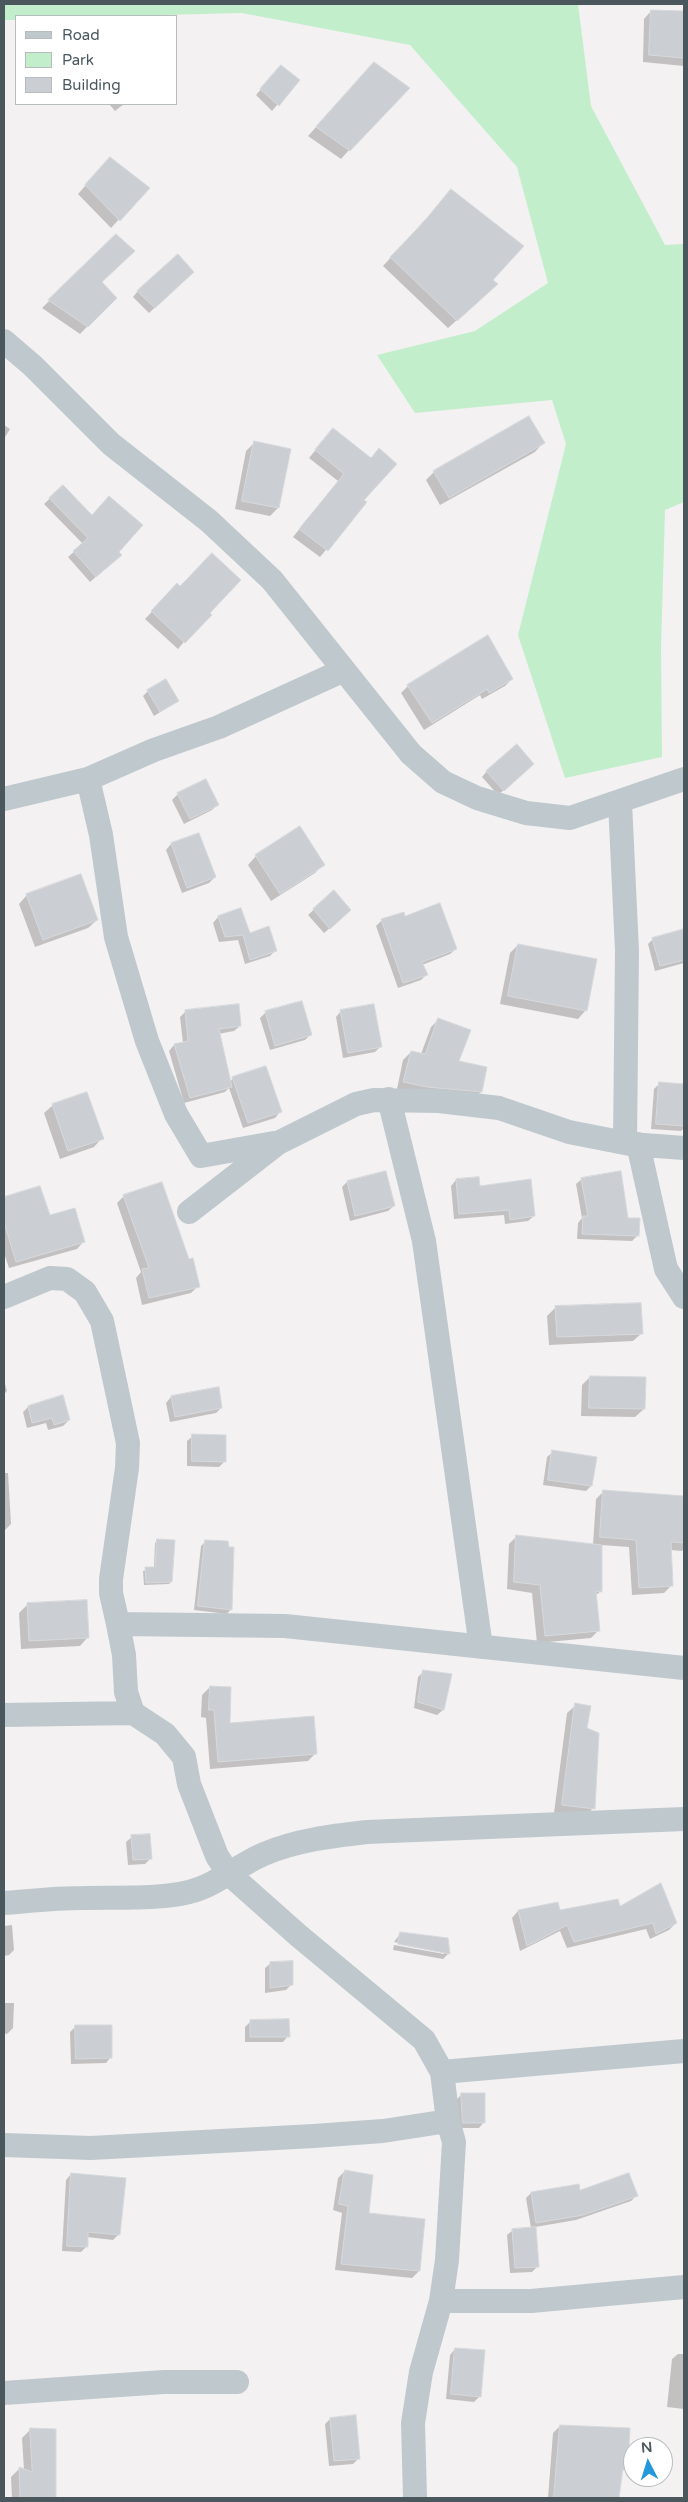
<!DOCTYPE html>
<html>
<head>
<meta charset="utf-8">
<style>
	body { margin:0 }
	#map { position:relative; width:688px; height:2502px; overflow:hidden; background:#f3f1f2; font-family:"Varela Round",sans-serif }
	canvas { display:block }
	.frame { position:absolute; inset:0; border:5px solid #4a585e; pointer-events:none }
	.legend { position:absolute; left:15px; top:15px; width:162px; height:90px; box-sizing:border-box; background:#fff; border:1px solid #b7bcbf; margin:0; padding:6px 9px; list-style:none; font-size:15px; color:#4a585e }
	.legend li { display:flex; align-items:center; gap:10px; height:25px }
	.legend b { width:25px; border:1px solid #b7bcbf }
	.north { position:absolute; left:623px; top:2437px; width:50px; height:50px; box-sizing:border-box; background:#fff; border:1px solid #b7bcbf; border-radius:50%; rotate:355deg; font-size:14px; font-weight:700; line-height:20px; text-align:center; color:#4a585e }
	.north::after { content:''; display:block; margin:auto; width:18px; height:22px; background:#2399dc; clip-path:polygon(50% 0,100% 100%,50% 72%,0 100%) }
</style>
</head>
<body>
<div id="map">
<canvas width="688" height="2502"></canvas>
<div class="frame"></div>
<ul class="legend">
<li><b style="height:6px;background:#bec8cd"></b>Road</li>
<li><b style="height:14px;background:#c3eecb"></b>Park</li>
<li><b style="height:14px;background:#cbcfd3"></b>Building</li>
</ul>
<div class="north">N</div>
</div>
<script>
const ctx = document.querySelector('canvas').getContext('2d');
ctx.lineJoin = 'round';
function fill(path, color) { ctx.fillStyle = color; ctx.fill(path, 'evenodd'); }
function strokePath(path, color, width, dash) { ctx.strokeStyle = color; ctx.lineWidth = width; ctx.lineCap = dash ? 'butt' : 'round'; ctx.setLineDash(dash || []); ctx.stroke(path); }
const green = new Path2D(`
	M4,4H578L591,106L665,245L684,244V502L665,510L661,647L662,757L565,778L518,635L566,444L552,400L415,413L377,355L475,331L548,283L517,167L410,45L242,13L123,16H16V20H4Z`);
const shadow = new Path2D(`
	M651,11L684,12V66L643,62L644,19Z
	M374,63L349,150L341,159L308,136Z
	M276,72L298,80L272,111L256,95Z
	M109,104H124L115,111Z
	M110,158L148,188L111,228L78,194Z
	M451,191L492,280L488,292L448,328L383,266Z
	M116,236L100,282L115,298L80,334L42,308Z
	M187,278L149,313L133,297L138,291Z
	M4,425L10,429L4,439Z
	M333,429L363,500L366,502L320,557L293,537L338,481L309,458Z
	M254,443L278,508L270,516L235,509L246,451Z
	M543,443L535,452L440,505L426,480L434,472Z
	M63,486L118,552L115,560L90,582L68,557L83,544L44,504Z
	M180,587L208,613L178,649L145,619L171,592Z
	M512,679L505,686L482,699L480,695L424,730L401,693L408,686Z
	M148,691L178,701L154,716L143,696Z
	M527,770L498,795L482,777L487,771Z
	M178,794L217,805L212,810L184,824L172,800Z
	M171,844L215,877L209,883L182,893L166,850Z
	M256,856L323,865L315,873L271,901L248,865Z
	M333,892L344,916L324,933L308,915Z
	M27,895L97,920L88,928L35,947L19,904Z
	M218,917L249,934L276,950L270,956L245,964L238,940L219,942L213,923Z
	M404,917L456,949L450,954L422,965L426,975L421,980L398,988L376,926L382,920Z
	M684,930V963L655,971L648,944L653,939Z
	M518,945L586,1010L578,1019L500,1004L510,953Z
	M341,1011L381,1046L375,1052L343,1058L336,1017Z
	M185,1012L240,1026L234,1031L218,1034L230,1082L233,1078L280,1112L275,1118L243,1128L229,1088L225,1092L184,1103L169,1051L174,1045L183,1043L180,1017Z
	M266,1012L310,1035L305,1040L270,1050L260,1018Z
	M439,1019L458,1062L481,1092L473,1099L397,1089L403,1060L411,1052L421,1054L431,1027Z
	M659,1084L684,1085V1128L681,1131L651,1129L654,1089Z
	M53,1105L102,1138L94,1147L60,1159L44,1113Z
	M385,1173L394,1206L388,1211L350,1221L342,1187L347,1182Z
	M582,1179L627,1219L638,1235L632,1241L577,1239L578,1223L582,1218L576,1184Z
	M456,1180L479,1187L534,1216L528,1221L505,1224L504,1215L454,1219L451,1186Z
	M40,1187L49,1217L84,1241L77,1249L9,1268L4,1253V1199Z
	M124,1196L198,1286L191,1293L142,1305L136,1278L141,1272L117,1203Z
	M556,1307L642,1333L633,1341L549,1345L547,1316Z
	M590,1377L644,1409L635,1417L581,1416L582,1385Z
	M4,1380L7,1391L4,1394Z
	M218,1389L221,1408L216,1413L170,1422L166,1403L171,1397Z
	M28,1407L69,1420L63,1426L48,1430L46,1423L27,1428L23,1412Z
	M193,1436L225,1461L219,1467L187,1466V1441Z
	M553,1452L591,1486L586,1491L543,1485L547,1457Z
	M4,1473H8L11,1524L4,1531Z
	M604,1491L684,1497V1548L682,1551L670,1550L672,1585L664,1593L632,1595L629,1547L601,1545V1591L595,1596L599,1630L591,1638L537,1643L532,1593L507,1589L509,1544L517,1536L593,1545L596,1499Z
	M157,1540L171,1582L169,1584L144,1585L143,1571L154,1568L155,1543Z
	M205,1542L231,1609L227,1614L194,1610L201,1546Z
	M28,1604L88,1637L80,1646L21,1649L19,1613Z
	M423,1672L450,1675L443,1710L437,1715L414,1708L418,1677Z
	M210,1687L229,1724L316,1753L308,1761L210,1769L206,1718L201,1717L202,1695Z
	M576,1705L585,1729L593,1808L585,1817L554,1813L567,1713Z
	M132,1837L151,1858L145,1864L128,1865L126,1842Z
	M619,1907L676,1923L669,1930L650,1939L646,1929L567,1948L560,1931L520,1951L512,1918L518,1911H560Z
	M12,1925L14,1950L9,1955L4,1956V1926Z
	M400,1934L447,1939L449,1953L443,1959L393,1950L394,1945L444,1954V1951L394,1942Z
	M271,1963L292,1984L286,1990L265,1993V1968Z
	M4,2003H14L13,2028L7,2034L4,2033Z
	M251,2021L288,2036L283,2042H245V2027Z
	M76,2026L111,2057L106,2063L71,2064L70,2032Z
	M462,2094L484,2122L479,2128H458L456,2100Z
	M345,2171L368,2214L419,2271L412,2278L335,2270L342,2213L333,2210L338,2178Z
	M71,2174L119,2234L113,2240L87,2237L86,2247L81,2252L62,2251L66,2180Z
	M579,2192L636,2196L631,2201L576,2220L535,2227L538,2266L532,2272L510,2273L507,2235L513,2230L531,2228L526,2198L531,2193Z
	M455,2349L480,2396L474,2402L446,2399L450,2355Z
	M678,2354H684V2409L667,2407L672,2359Z
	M330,2419L358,2459L353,2464L329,2466L325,2424Z
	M560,2426L626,2467L621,2473L618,2498H548L553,2433Z
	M31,2429L55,2430L54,2498H12L11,2477L19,2469L24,2470L22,2438Z`);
const building = new Path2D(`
	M651,10L684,11V58L649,55Z
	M374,62L410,88L350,151L316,127Z
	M281,65L300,80L279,106L260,89Z
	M110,157L150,188L120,221L85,185Z
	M451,189L524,246L493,280L498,284L457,321L390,257L423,223Z
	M116,234L135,251L102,282L117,298L88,327L48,300Z
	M178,254L194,272L155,308L137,291Z
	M529,416L545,443L449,498L433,471Z
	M333,428L371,458L379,448L397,464L364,500L367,502L328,551L299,529L344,474L315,450Z
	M254,441L291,449L279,508L242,501Z
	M63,485L92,515L109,496L143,525L119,552L122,555L96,577L73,551L88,538L49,498Z
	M212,553L241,580L210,613L212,615L185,643L151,611L177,583L180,586Z
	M488,635L513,679L489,693L487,689L432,723L407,685Z
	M166,679L179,701L160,712L147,690Z
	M517,744L534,764L504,791L486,771Z
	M206,779L219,805L190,819L177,793Z
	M300,826L325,865L280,894L255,855Z
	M199,833L216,877L187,888L171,843Z
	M81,874L98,920L43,940L26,894Z
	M334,890L351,910L330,929L313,909Z
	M440,903L457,949L422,962L428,975L403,983L381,919L404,912L405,916Z
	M241,908L250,933L269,926L277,951L250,960L243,935L225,937L218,916Z
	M684,929V960L660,966L652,938Z
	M518,944L597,959L587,1011L508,996Z
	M302,1001L312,1035L275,1046L265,1011Z
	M239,1004L241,1026L219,1029L232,1087L190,1098L174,1044L188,1041L185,1010Z
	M374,1004L382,1047L348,1053L340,1010Z
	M438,1018L471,1030L459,1061L487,1067L482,1092L427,1087L403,1082L411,1051L425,1054Z
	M266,1066L282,1112L248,1123L232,1077Z
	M659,1082L684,1084V1126L656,1124Z
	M87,1092L104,1139L68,1151L52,1104Z
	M386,1171L395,1206L355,1216L347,1181Z
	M621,1171L628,1218H640L639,1236L582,1234L583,1216H588L581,1178Z
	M479,1177L480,1186L531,1179L535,1216L510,1220L509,1210L459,1214L456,1179Z
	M162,1182L189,1259L193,1258L200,1287L149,1298L142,1269L149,1268L123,1195Z
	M40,1186L50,1215L75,1208L85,1242L16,1262L4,1222V1197Z
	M641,1303L643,1334L557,1337L555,1306Z
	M590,1376L646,1377L645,1409L589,1408Z
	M219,1387L222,1408L175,1417L171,1396Z
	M63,1395L70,1420L54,1425L52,1418L32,1423L28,1406Z
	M192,1434L226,1435V1462L192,1461Z
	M552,1450L597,1457L592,1486L548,1480Z
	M603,1490L684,1496V1543L671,1542L673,1586L639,1588L636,1540L600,1537Z
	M516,1535L602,1545V1592L596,1591L600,1631L545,1636L540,1585L514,1582Z
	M157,1539L175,1540L172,1582L146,1583L145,1567H155Z
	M205,1540L228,1541L229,1547H234L232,1610L198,1606Z
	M87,1600L89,1638L29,1641L27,1603Z
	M423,1670L452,1674L444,1710L418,1702Z
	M210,1686L231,1687L230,1723L314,1716L317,1754L218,1762L214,1710H209Z
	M575,1703L591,1706L587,1728L599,1733L595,1809L562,1805Z
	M150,1834L152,1859L133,1860L131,1835Z
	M661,1883L677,1923L656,1934L653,1923L574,1942L567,1925L527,1946L518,1910L558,1902L560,1910L618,1899L620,1906Z
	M400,1932L448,1938L450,1954L398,1944Z
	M293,1961V1985L270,1988V1962Z
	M289,2019L290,2037H250V2020Z
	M75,2025H112V2058L76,2059Z
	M461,2093H485V2123H463Z
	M345,2170L373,2175L369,2213L425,2219L420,2271L341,2264L348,2206L339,2204Z
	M71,2173L126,2178L120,2235L88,2232V2247L67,2246Z
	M629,2173L638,2196L583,2215L536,2223L531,2192L579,2184L580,2190Z
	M536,2227L539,2267L515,2268L512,2229Z
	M455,2348L485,2350L481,2397L451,2394Z
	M356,2415L360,2459L334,2461L330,2418Z
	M560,2425L630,2428L628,2468H623L619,2498H554Z
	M30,2428L56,2429V2498H20L19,2467L32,2472Z`);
const minor = new Path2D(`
	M4,341L33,366L111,444L209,521L272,580L411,754L443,782L477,798L526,813L570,818L684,779
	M88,779L101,835L116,937L147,1041L176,1114L201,1156L274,1143
	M4,799L88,779L154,750L219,727L344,670
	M620,802L627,951L625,1143
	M389,1099L424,1241L481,1647
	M638,1144L666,1269L684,1297
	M189,1212L278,1143L356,1104L374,1100L439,1101L499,1108L569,1132L630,1144L684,1148
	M4,1297L50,1278L67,1279L85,1292L102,1321L128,1443L127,1468L111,1579V1593L118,1624L285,1626L684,1668
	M118,1624L124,1655L126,1692L133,1713L165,1734L184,1757L189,1784L217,1856L228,1873L299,1936L424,2040L442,2072L448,2121L454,2142L447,2260L441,2301L421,2372L413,2423L415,2498
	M4,1715L133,1713
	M4,1903C30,1901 57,1898 83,1898C118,1897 155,1900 189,1892C217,1885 238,1865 264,1854C297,1840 332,1836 367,1832L684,1819
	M442,2072L684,2051
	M4,2145L91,2148L314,2136L383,2131L448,2121
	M441,2301H531L684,2287
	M4,2393L164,2382H237`);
fill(green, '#c3eecb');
fill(shadow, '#0003');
fill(building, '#cbcfd3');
strokePath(building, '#d6d9dc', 1);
strokePath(minor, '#bec8cd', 24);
</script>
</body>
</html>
